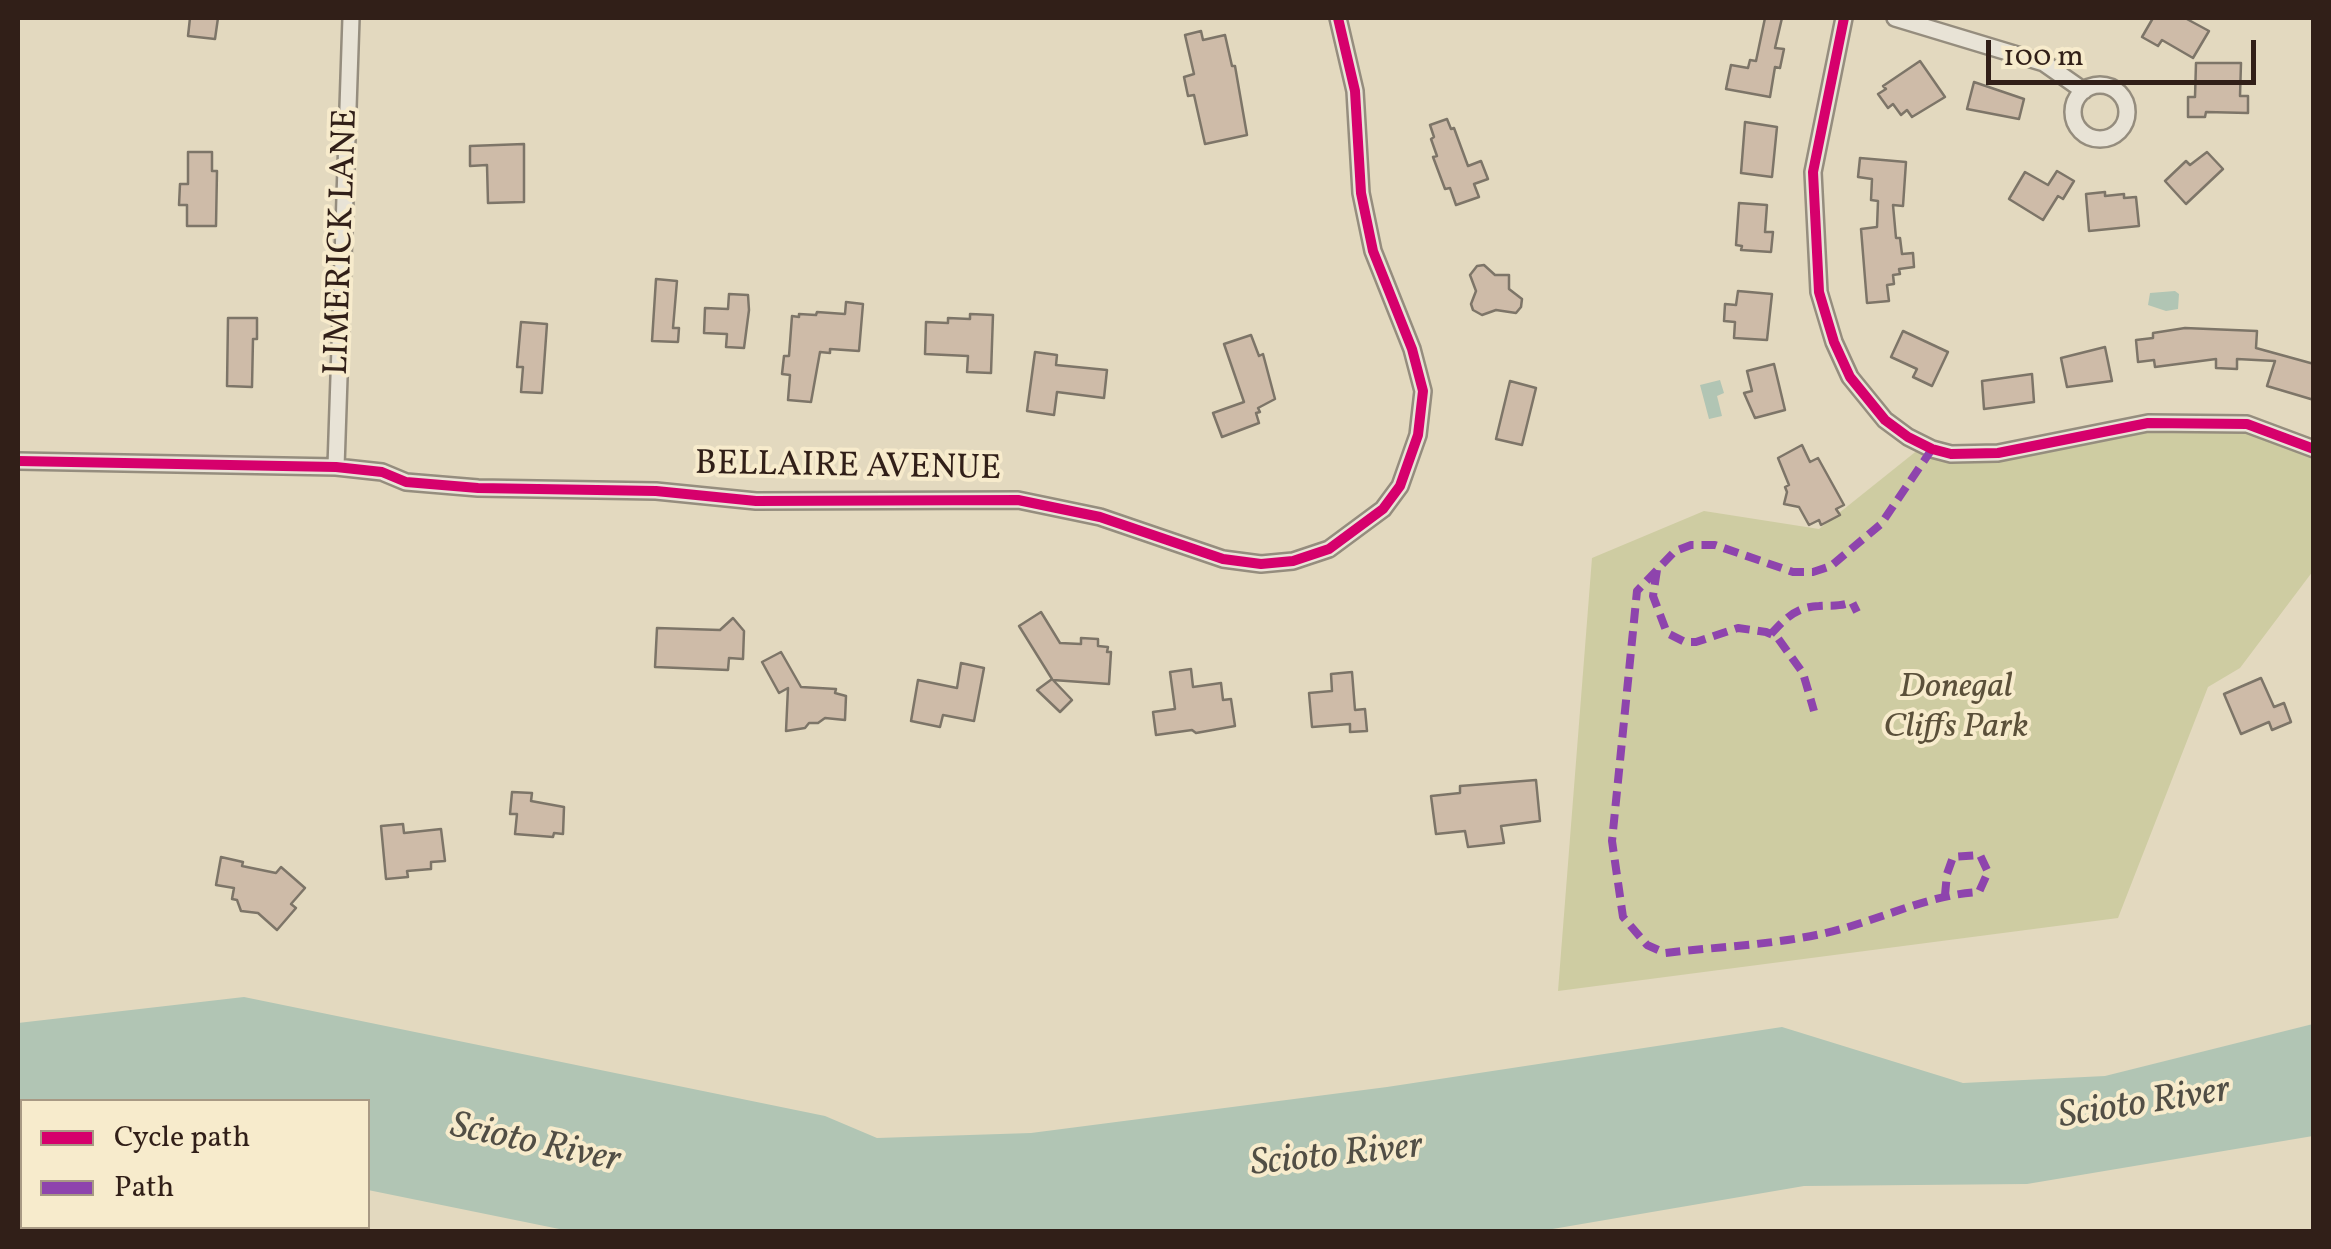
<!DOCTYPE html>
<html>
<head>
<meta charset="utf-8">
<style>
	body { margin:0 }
	#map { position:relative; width:2331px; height:1249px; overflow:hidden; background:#e3d9bf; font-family:Vollkorn,serif }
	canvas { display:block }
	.frame { position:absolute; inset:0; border:20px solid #311f18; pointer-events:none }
	.legend { position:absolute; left:20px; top:1099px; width:350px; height:130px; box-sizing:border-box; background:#f7ebcc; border:2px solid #a89984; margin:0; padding:12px 18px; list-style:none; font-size:30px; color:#311f18 }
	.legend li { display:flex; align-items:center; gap:20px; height:50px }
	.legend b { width:50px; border:2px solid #a89984 }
	.scale { position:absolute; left:1986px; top:40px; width:270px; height:45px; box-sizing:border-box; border:5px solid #311f18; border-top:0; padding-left:12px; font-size:30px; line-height:35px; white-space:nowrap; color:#311f18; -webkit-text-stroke:8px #f7ebcc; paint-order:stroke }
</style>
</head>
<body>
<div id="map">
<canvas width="2331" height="1249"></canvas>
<div class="frame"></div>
<ul class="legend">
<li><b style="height:12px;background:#d6006c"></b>Cycle path</li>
<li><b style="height:12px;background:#8e44ad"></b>Path</li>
</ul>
<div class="scale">100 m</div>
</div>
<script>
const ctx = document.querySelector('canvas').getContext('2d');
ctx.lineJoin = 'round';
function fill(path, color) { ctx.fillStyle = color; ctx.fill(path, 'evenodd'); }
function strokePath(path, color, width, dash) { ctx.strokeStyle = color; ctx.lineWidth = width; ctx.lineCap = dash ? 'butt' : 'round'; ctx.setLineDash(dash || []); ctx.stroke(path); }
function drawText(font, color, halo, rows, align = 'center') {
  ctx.font = font + ' Vollkorn,serif'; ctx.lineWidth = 8; ctx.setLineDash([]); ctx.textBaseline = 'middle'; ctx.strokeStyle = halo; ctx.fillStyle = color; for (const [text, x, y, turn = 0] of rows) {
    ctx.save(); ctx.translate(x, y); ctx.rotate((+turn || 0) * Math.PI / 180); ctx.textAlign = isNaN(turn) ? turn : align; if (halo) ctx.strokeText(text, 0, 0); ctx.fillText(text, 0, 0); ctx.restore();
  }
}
const green = new Path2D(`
	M2148,423L2247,424L2313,452V571L2240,668L2208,687L2118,918L1558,991L1592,558L1704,511L1819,529L1924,445L1951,454Z`);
const water = new Path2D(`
	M2175,291L2179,294L2178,309L2166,311L2148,305L2150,293Z
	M1720,380L1724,393L1717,396L1722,416L1709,419L1700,385Z
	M244,997L825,1116L877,1138L1031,1133L1387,1087L1782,1027L1963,1083L2105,1076L2313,1024V1136L2027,1184L1804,1186L1535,1232H574L368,1190V1102H22V1187H18V1023Z`);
const building = new Path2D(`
	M190,18H218L215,39L188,36Z
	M1765,18H1782L1775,48L1784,49L1780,68L1775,67L1770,97L1726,89L1731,65L1748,68L1750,60L1756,61Z
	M2153,18H2185L2209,31L2193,58L2162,40L2158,46L2142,37Z
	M1201,31L1203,40L1225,35L1232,66H1235L1247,135L1205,144L1194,95L1188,96L1184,77L1194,74L1185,35Z
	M1920,61L1945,97L1912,117L1907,110L1901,115L1893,104L1888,108L1878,94L1886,89L1883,86Z
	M2196,63H2241L2240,96H2248V113L2206,112L2205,117H2188V97H2195Z
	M1974,82L2024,99L2019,119L1967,109Z
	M1447,119L1451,129L1454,128L1468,166L1481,161L1488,179L1474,184L1479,197L1456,205L1450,188L1445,189L1433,157L1437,156L1431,139L1434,137L1430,125Z
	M1745,122L1777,127L1772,177L1741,173Z
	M524,144V202L488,203L487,165L470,166V146Z
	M188,152H212V171H217L216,226H187V205H179L180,184H188Z
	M2207,152L2223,169L2186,204L2165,181L2186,161L2190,165Z
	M1860,158L1906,162L1903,206L1893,205L1896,238H1900L1902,254L1913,253L1914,267L1899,269L1900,274L1893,275L1894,284L1887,285L1889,301L1867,303L1861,229L1877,227L1878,201L1871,200L1872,179L1858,177Z
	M2057,171L2074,181L2063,199L2058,196L2043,220L2009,199L2025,172L2048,185Z
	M2105,192V196L2124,194V198L2136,197L2139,226L2089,231L2086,194Z
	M1739,203L1767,205L1765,232H1773L1771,252L1741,250L1742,246L1736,245Z
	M1484,265L1495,275H1509V289L1522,299L1521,307L1516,313L1496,310L1482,315L1473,310L1471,304L1476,291L1470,275L1477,266Z
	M656,279L677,281L673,328H679L678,342L652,341Z
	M1738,291L1772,294L1767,340L1734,338L1735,322L1724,321L1725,304L1736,305Z
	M729,294L748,295L749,310L744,348L726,347L727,334L704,333L705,308L728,309Z
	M846,302L863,304L859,351L830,349V353L820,352L811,402L788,400L790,375L782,374L784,356H789L792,316L799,317V314L816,315L817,312L845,314Z
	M970,314L993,315L991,373L967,372L968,356L925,354L926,322L948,323V318L970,319Z
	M228,318H257V339H253L252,387L227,386Z
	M521,322L547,324L542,393L521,392L523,367H517Z
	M2185,328L2257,331L2256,348L2314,364V400L2267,386L2275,361L2237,359V369L2216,368V359L2155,367L2154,360L2138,362L2136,340L2153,338V333Z
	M1903,331L1948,352L1932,386L1913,377L1917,369L1891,357Z
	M1251,335L1259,356L1263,354L1275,399L1258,408L1260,412L1256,413L1259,423L1222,437L1213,413L1244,402L1224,344Z
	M2105,347L2112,381L2067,387L2061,358Z
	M1035,352L1057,355L1056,365L1107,370L1104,398L1057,392L1054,415L1027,411Z
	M1774,364L1785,410L1755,418L1744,393L1752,391L1747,371Z
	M2032,374L2034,402L1984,409L1982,381Z
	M1510,381L1536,388L1522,445L1496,439Z
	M1802,445L1810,462L1818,458L1844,505L1836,509L1840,515L1821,525L1819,520L1809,525L1799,507L1784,504L1787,492L1785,487L1789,485L1778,458Z
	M1041,612L1060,643L1081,644V638L1098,639V646L1108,647L1107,652H1111L1109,684L1053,680L1072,700L1060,712L1037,690L1052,679L1019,626Z
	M733,618L744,631L743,659L729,658L728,670L655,667L657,628L720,630Z
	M781,652L801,687L836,689L835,693L846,696L845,720L825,718L818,723H809L805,728L786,731L788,688L779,693L762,662Z
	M961,663L984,668L974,721L943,715L940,727L911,721L918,680L957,688Z
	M1191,669L1193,687L1221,683L1223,700L1231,699L1235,726L1196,733L1192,730L1156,735L1153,712L1175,709L1170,672Z
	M1352,672L1355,710L1365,709L1367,731L1350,732V724L1312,727L1309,693L1332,691L1331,674Z
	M2261,678L2274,707L2284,703L2291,722L2272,730L2269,722L2241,734L2224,694Z
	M1536,780L1540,821L1501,826L1504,843L1468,847L1465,831L1436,834L1431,796L1460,793V786Z
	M512,792L532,793L531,801L564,807L563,834L554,833L553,837L515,834L517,814H510Z
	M403,824L404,833L441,829L445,861L431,862V869L407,871L408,877L386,879L381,826Z
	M221,857L243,862L242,866L276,873L281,867L305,888L291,904L296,908L277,930L258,913L241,911L237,900L232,899L234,888L216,885Z`);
const minor = new Path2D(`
	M1844,18L1813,172L1819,292L1834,342L1850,377L1885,420L1908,437L1932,449L1951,454L1998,453L2148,423L2247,424L2314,449
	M1895,18L2044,63L2084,91
	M2073 112a27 27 0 1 1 54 0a27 27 0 1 1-54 0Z
	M18,461L336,467L382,472L406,482L478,488L656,491L756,501L1018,500L1100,517L1223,559L1261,564L1293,561L1329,549L1383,509L1400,486L1418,435L1423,391L1412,349L1373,251L1361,193L1355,91L1338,18
	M336,467L351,18`);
const quiet = new Path2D(`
	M1932,449L1881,524L1831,566L1813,572H1793L1715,545H1691L1675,551L1637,591L1612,841L1623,917L1647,945L1665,953C1716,947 1770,945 1821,934C1874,923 1925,895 1979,892L1988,872L1980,855L1953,857L1947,874L1945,895
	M1657,570L1653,596L1667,633L1685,642H1696L1738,628L1766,632L1777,637L1803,673L1814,711
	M1771,634C1786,618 1796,607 1819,606C1832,605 1840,607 1852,602L1857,612`);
const cycleway = new Path2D(`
	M1844,18L1813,172L1819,292L1834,342L1850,377L1885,420L1908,437L1932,449L1951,454L1998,453L2148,423L2247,424L2314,449
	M18,461L336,467L382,472L406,482L478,488L656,491L756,501L1018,500L1100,517L1223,559L1261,564L1293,561L1329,549L1383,509L1400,486L1418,435L1423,391L1412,349L1373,251L1361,193L1355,91L1338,18`);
const streetNames = [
	["LIMERICK LANE",344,242,-88],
	["BELLAIRE AVENUE",848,469,1]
];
const parkNames = [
	["Donegal",1956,690],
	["Cliffs Park",1956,730]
];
const waterNames = [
	["Scioto River",2145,1106,-9],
	["Scioto River",535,1146,12],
	["Scioto River",1337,1158,-6]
];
fill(green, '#cecca2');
fill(water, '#b1c5b4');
fill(building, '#cebba8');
strokePath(building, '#7d7568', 2.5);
strokePath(minor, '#958d7e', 20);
strokePath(minor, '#e8e3d6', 15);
strokePath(quiet, '#8e44ad', 8, [15, 8]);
strokePath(cycleway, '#d6006c', 10);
drawText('35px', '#311f18', '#f7ebcc', streetNames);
drawText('italic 35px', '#5b503a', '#f7ebcc', parkNames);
drawText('italic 38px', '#514e45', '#f7ebcc', waterNames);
</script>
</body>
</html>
